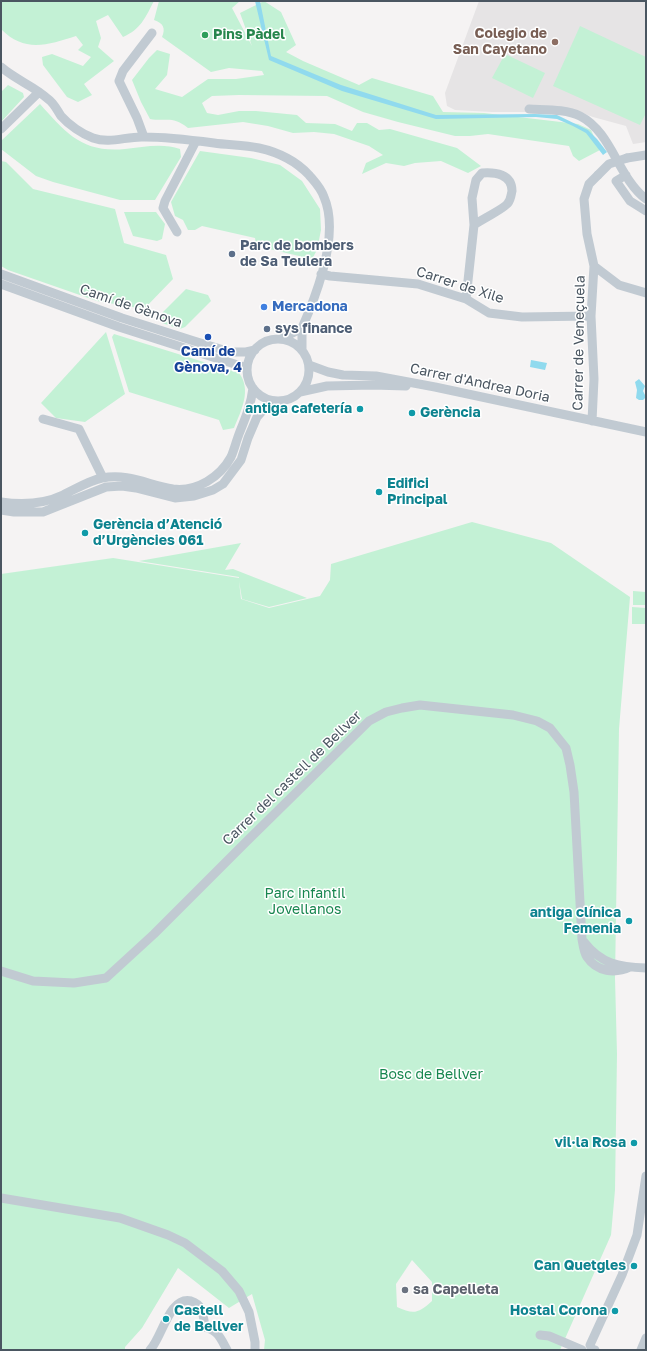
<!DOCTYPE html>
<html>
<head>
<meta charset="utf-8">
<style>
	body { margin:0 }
	#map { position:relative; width:647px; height:1351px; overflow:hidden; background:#f5f3f3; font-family:"Golos Text",sans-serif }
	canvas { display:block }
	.frame { position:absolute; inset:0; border:2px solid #4a5661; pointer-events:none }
</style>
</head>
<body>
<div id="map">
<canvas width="647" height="1351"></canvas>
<div class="frame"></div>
</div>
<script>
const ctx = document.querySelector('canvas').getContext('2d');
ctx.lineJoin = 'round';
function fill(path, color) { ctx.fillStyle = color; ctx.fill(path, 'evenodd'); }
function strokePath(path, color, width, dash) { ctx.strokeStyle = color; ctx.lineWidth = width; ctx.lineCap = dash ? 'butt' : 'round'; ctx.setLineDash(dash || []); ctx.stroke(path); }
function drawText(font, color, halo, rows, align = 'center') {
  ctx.font = font + ' "Golos Text",sans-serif'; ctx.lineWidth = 3; ctx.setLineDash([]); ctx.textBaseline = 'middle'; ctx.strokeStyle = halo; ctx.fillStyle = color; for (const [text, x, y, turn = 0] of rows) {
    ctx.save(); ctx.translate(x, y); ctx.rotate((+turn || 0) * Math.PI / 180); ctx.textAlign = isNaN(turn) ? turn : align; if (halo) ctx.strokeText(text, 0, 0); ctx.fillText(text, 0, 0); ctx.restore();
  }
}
const education = new Path2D(`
	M479,1H646V142L633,144L626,126L593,117L571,109L538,105L529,109L528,112H492L455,110L447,106L445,93Z`);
const green = new Path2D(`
	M1,1H154C145,18 141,29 123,37L108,15L96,21L101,38L98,47L114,61L84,84L92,95L78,102L67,97L43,65L42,57L52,54L83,66L91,57L78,50L83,45L76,36C48,45 24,53 1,29Z
	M159,1H229L230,2V1H240L232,8L252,46L240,13L264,1L281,12L296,45L286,52L303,61L359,85L372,78L433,96L443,112L484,113L578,124L591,130L600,150L579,161L573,156L569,146L488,134L470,136H455L398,122L363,112L327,96L239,95L212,96L202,103L207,113L218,115L239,111H256L297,115L306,123L335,124L352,131L357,123H367L379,130L390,129L457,148L481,166L468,173L441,161L415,163L404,166L386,163L362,174L366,163L383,155L369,146L334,134L314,132L293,133L268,126L243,122L188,128C172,115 167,122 150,119L141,102L132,80L149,58L157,50L170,54L167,75L155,89L182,97L208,79H236L264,75L262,71L229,68L211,72L162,37C166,28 163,23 154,20Z
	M580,26L646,57V113L640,125L553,86Z
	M505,54L545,73L533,98L492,78Z
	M8,85L23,93L24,97L1,122V92Z
	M40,104C66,133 82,153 125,149C143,147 163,143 180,149L181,157L155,200H120L53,182L36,176L1,149V141Z
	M200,151L251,158L280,165L302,181L320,209L321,230L317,250L312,259L265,248L256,244L255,238L202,226L195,230H188L183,220L175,216L171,202Z
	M1,161L6,162L33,189L115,209L124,243L166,255L173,279L144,309L97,301L8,270L1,266Z
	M124,212H156L165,224L162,239L157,241L133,236Z
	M186,289L208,295L211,301L185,327L180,329L162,323L160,315Z
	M106,332L125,394L85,422L56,418L41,403Z
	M114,334L239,373C252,390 241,411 234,428L223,430L219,420L129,392L112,337Z
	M472,522L551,543L630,597L619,729L615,978L617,1054L616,1123L615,1190L611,1235L560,1350H264L265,1340L252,1294L229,1308L178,1268L142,1328L125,1347V1350H1V574L113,558L239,578V577L139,561L241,543L225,570L233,569L307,598L269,607L242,599L239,581L241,599L269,608L320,596L330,580L331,564ZM412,1260L432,1282V1301C419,1313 414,1315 397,1307L396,1284Z
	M633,591L646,592V605H633Z
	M632,607L646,608V624H632Z`);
const water = new Path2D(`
	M255,1H260L271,56L341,85L436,115L535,114L557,115L588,130L597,139L607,152L603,155L586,133L573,126L557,119L536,117L436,119L342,91L269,60Z
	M531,360L547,363L545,370L530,367Z
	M639,379L645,386L643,391L646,397L643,400H639L636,398L637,390L635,382Z`);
const minor = new Path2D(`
	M1,67C16,80 34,86 48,99C54,103 57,110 61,116C69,125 82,134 93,138C110,144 127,136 144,137C167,137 191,140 214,143C228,145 244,145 259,148C277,152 296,161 309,175C315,182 321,188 324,197C340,234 317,294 302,328
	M529,109C545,110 566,109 580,116C612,132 618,178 646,199
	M1,129L39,92
	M144,137L137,118L119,81L123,71L152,33
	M627,158L646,155
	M626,175L616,181L630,201L646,211
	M177,232L163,208L165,201L196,141
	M594,266L619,285L646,293
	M1,274L122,318L194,341L230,352H246L255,350
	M321,274L330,276L418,284L466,299L489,313L522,317L591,316
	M1,284L119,327L247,368
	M466,299L474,225L472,198L476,180L482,173C495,172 512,174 512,191C511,195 511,199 508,203C505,208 481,220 474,225
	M281,339L302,328V350
	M247 370a31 31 0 1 1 62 0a31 31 0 1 1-62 0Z
	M309,365L328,372L343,375L376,376L435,387L646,432
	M300,392L327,386L373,385L406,386
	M43,419L79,429L103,478
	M592,421L594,379L591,316L594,266L587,234L584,199L589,184L598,175
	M1,502C22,505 44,504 63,495C76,489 88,481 102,478C129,473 148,485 173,489C197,492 220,477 231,457C234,450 236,442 239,434C245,419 251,405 253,388
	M1,510L14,512H43L106,487L122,486L136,488L175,498L194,496L213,490L223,484L241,460L248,438L257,417L264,409L277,401
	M584,942C601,964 619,967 646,968
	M1,971L33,981L74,983L106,978L154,934L247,841L369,721L386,712L402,708L420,705L513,715L537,721L550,728L566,748L570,765L574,792L582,939C583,945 584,953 587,957C597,972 615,974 630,967
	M1,1198L120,1218L168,1235L185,1243L222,1271L239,1291L249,1312L255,1342V1350
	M540,1335L549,1336L582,1350
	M150,1350C162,1338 169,1296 191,1301C204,1305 203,1316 205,1327C218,1330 221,1339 227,1350
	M595,1350L592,1349L590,1345L622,1275L637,1235L646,1176
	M641,1350L646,1338`);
const minorBridge = new Path2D(`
	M598,175L609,164L627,158`);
const markers = [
	[205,35,4,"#2e9e5b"],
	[555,42,4,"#8d6e63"],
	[232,254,4,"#5c6f8a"],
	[264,307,4,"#3f7fe0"],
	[267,329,4,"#5c6f8a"],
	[208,337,4,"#1a4fb4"],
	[360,409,4,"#0f9aa8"],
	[412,413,4,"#0f9aa8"],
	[379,492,4,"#0f9aa8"],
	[85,533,4,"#0f9aa8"],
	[629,921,4,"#0f9aa8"],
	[634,1143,4,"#0f9aa8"],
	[634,1266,4,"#0f9aa8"],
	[405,1290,4,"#6b7280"],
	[615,1311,4,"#0f9aa8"],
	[166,1319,4,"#0f9aa8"]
];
const educationNames = [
	["Colegio de",547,34],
	["San Cayetano",547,50]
];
const leisureNames = [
	["Pins Pàdel",213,35]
];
const serviceNames = [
	["Parc de bombers",240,246],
	["de Sa Teulera",240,262],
	["sys finance",275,329]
];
const streetNames = [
	["Carrer de Xile",460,285,18],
	["Camí de Gènova",131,306,19],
	["Carrer de Veneçuela",579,343,-89],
	["Carrer d'Andrea Doria",480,383,12],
	["Carrer del castell de Bellver",292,778,-44]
];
const shopNames = [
	["Mercadona",272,307]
];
const transitNames = [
	["Camí de",208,352],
	["Gènova, 4",208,368]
];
const cultureNames = [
	["antiga cafetería",352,409],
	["Gerència",420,413,"left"],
	["Edifici",387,484,"left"],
	["Principal",387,500,"left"],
	["Gerència d’Atenció",93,525,"left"],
	["d’Urgències 061",93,541,"left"],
	["antiga clínica",621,913],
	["Femenia",621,929],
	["vil·la Rosa",626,1143],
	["Can Quetgles",626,1266],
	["Castell",174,1311,"left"],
	["de Bellver",174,1327,"left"],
	["Hostal Corona",607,1311]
];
const parkNames = [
	["Parc infantil",305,894],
	["Jovellanos",305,910],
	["Bosc de Bellver",431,1075]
];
const worshipNames = [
	["sa Capelleta",413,1290]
];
fill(education, '#e6e4e5');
fill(green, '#c3f1d5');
fill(water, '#90daee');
strokePath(minor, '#c1cad2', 9);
strokePath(minorBridge, '#c1cad2', 9);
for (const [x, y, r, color] of markers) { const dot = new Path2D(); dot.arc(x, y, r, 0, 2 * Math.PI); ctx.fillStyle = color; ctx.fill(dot); strokePath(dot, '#fff', 1.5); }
drawText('bold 14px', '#785e54', '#fff', educationNames, 'right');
drawText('bold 14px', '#27864d', '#fff', leisureNames, 'left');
drawText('bold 14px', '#4e5e75', '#fff', serviceNames, 'left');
drawText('14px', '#4a5661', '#fff', streetNames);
drawText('bold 14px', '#366cbe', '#fff', shopNames, 'left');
drawText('bold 14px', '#164399', '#fff', transitNames);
drawText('bold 14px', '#0d838f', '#fff', cultureNames, 'right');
drawText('14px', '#17864f', '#fff', parkNames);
drawText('bold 14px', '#5b616d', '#fff', worshipNames, 'left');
</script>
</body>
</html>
